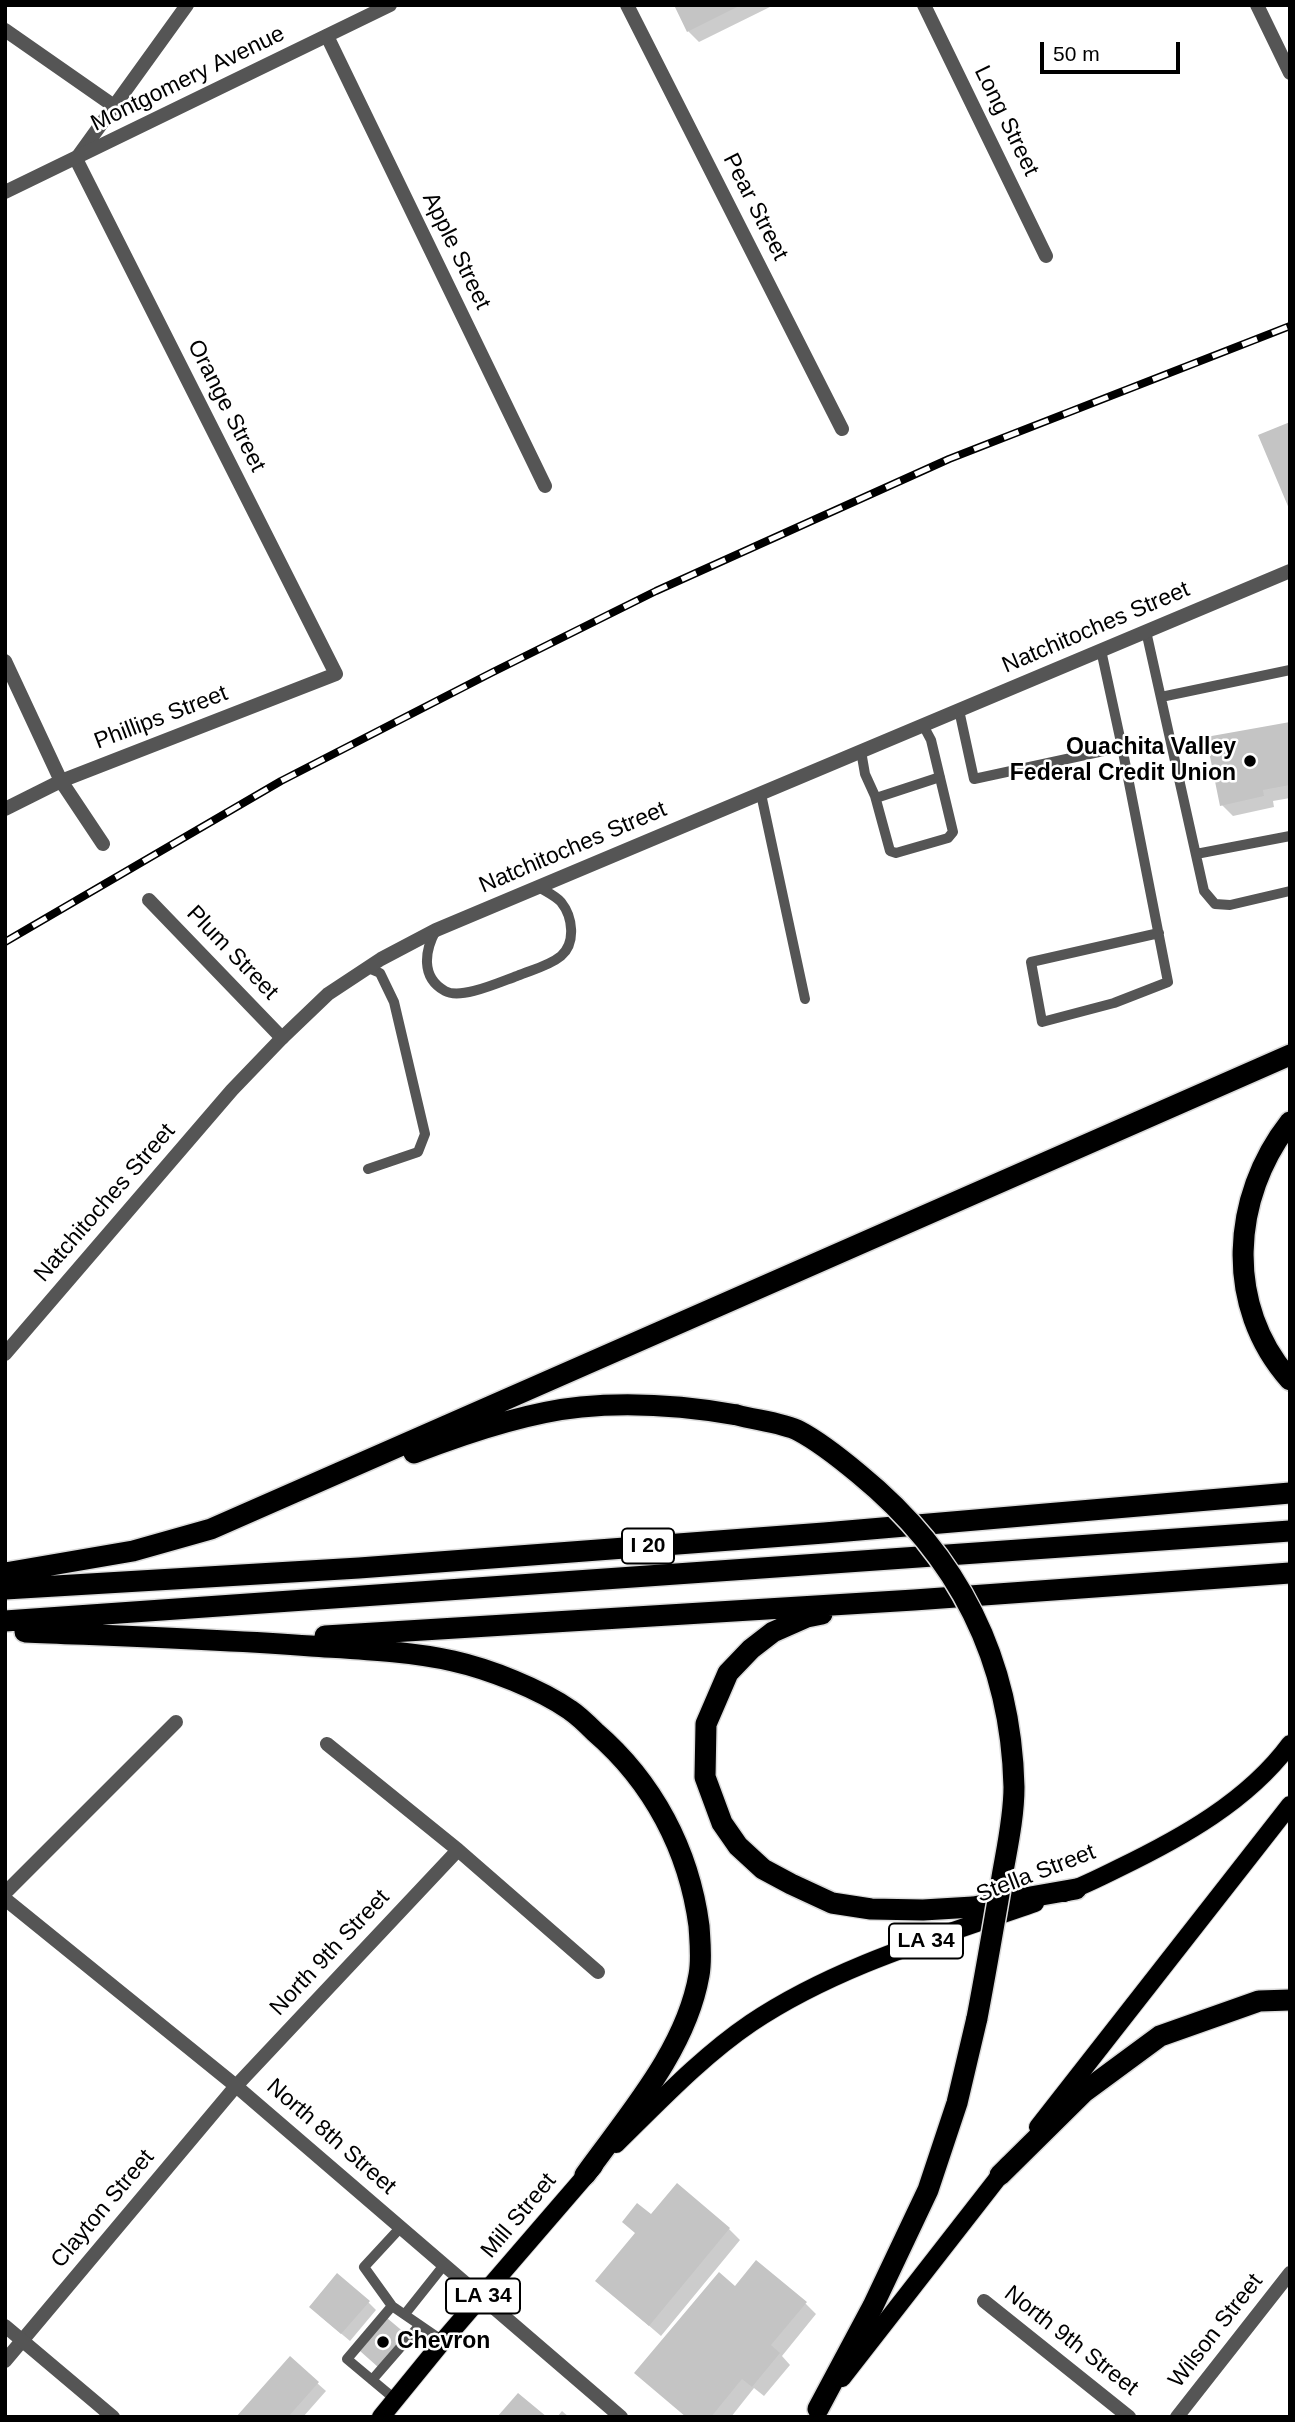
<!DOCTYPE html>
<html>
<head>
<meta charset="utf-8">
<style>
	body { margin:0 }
	#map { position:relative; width:1295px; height:2422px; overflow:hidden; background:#fff; font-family:Helvetica,sans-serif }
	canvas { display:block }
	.frame { position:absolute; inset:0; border:7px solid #000; pointer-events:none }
	.scale { position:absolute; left:1040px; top:42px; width:140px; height:32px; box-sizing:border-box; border:4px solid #000; border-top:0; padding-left:9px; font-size:21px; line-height:24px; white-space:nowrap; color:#000; -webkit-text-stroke:5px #fff; paint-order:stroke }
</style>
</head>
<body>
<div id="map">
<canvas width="1295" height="2422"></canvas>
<div class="frame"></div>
<div class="scale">50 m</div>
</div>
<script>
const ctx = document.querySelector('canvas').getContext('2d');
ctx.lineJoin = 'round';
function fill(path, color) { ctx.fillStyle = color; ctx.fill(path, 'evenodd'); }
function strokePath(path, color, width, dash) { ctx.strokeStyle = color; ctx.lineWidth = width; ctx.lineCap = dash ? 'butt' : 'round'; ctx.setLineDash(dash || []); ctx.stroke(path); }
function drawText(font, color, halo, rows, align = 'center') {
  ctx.font = font + ' Helvetica,sans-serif'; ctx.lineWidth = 5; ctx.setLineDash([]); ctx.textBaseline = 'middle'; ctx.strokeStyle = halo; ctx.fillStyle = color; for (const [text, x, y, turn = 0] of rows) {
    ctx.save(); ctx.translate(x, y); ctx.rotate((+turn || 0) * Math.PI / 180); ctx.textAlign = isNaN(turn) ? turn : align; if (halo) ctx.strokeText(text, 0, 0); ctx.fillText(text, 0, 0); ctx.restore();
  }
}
const shadow = new Path2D(`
	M676,5H774L699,42L688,31Z
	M1290,724V798L1273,801L1274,807L1233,816L1222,805Z
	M651,2217L729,2229L740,2240L661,2336L597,2281Z
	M735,2288L806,2304L816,2314L782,2356L790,2365L764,2396L754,2388L731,2417H687Z
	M368,2302L376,2310L350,2341L319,2315Z
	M290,2359L326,2391L303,2417H239Z
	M562,2411L569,2417H557Z`);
const building = new Path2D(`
	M674,5H741L687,32Z
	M1290,422V511L1258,435Z
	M1290,722V785L1263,790L1264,796L1220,806L1206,737Z
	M677,2183L730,2228L649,2326L595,2281L635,2233L622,2222L637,2203L651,2214Z
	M756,2260L807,2302L771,2345L780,2353L752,2387L742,2379L711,2417H686L634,2373L719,2272L735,2286Z
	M337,2273L370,2301L341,2334L309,2307Z
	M387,2318L406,2334L378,2367L360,2351Z
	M290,2356L319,2382L288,2417H236Z
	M518,2393L547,2417H497Z`);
const service = new Path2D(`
	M1146,631L1204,891L1215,904L1230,905L1290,891
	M1101,650L1122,747
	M1161,697L1290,670
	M959,710L974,779L1122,747L1168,982L1114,1003L1042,1022L1031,962L1159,933
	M861,751L865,774L875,796L890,851L896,853L948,838L953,832L931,740L923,725
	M761,794L805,999
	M876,798L940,777
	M1196,854L1290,836
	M436,930C425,950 420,977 445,991C461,1000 500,982 517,976C531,970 549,966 561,956C576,943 573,917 561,902C556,896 545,891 539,887
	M368,968L380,973L394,1002L425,1134L418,1152L368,1169
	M392,2306L364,2267L401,2227
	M405,2314L444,2265
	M372,2380L419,2326
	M396,2400L347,2359L392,2306L443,2341`);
const minor = new Path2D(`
	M627,5L842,429
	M924,5L1046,256
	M1257,5L1290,73
	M5,30L114,106
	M327,36L545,486
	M5,661L61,781L103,844
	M5,809L61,781L336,674L76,159L187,5
	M149,900L282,1038
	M327,1744L458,1850L598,1972
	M5,1893L176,1722
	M5,1899L236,2086L621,2417
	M984,2301L1129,2417
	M5,2361L236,2086L458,1850
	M1177,2417L1290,2273`);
const tertiary = new Path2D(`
	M5,192L390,5
	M5,1354L232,1090L282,1038L328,994L381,959L436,930L1290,571
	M5,2326L113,2417`);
const primary = new Path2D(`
	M1064,1893C1083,1886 1101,1877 1119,1868C1181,1838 1248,1801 1290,1744
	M1038,2127L1290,1805
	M616,2144C659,2102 701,2057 751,2023C836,1966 938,1937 1035,1903
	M842,2378L1008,2165
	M381,2417L443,2341L594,2166`);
const motorway = new Path2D(`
	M1290,1122C1231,1197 1224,1306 1290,1380
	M414,1453C463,1434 530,1412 581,1407C633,1402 686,1406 737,1415
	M5,1573L133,1551L211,1529L1290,1055
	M5,1589L359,1568L824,1533L1290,1493
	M822,1614L807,1617L773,1632L751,1649L728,1673L706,1724L705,1777L722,1823L738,1846L763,1869L791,1884L832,1903L871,1909L923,1910L973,1907L1076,1889
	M5,1621L1290,1531
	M25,1632C120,1636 216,1639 311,1646C356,1649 409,1651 453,1661C489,1669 540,1689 570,1710C579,1716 587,1724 595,1732C653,1782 689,1850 699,1926C700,1942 702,1959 699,1975C686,2050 628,2115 585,2175
	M325,1636L914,1600L1290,1573
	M1000,2175L1084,2092L1160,2036L1259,2001L1290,2000
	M818,2409L873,2306L928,2190L957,2103L977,2018`);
const rail = new Path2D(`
	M5,942L281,781L491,673L656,591L949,459L1290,326`);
const motorwayBridge = new Path2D(`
	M737,1415C755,1420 784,1423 799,1431C820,1442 841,1459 859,1474C958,1555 1011,1660 1014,1787C1014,1817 1007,1848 1002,1877C994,1924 986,1971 977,2018`);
const markers = [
	[1250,761,7,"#000"],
	[383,2342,7,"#000"]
];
const shields = [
	[648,1546,52],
	[926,1941,74],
	[483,2296,74]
];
const shieldNames = [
	["I 20",648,1546],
	["LA 34",926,1941],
	["LA 34",483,2296]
];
const streetNames = [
	["Montgomery Avenue",188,79,-26],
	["Long Street",1006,121,64],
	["Pear Street",755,207,63],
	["Apple Street",456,251,64],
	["Orange Street",226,406,63],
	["Natchitoches Street",1096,628,-23],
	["Phillips Street",161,718,-21],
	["Natchitoches Street",573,848,-23],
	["Plum Street",232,953,46],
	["Natchitoches Street",105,1203,-49],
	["Stella Street",1036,1874,-21],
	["North 9th Street",330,1953,-47],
	["North 8th Street",331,2137,41],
	["Clayton Street",103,2209,-50],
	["Mill Street",519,2216,-50],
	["Wilson Street",1216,2331,-52],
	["North 9th Street",1071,2341,38]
];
const poiNames = [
	["Ouachita Valley",1236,748],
	["Federal Credit Union",1236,774],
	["Chevron",397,2342,"left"]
];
fill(shadow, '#0003');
fill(building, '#c4c4c4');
strokePath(primary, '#dbdbdb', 20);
strokePath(motorway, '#dbdbdb', 24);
strokePath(service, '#555', 10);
strokePath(minor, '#555', 14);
strokePath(tertiary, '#555', 14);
strokePath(primary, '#000', 18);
strokePath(motorway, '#000', 21);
strokePath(rail, '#000', 8);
strokePath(rail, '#fff', 5, [16]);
strokePath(motorwayBridge, '#dbdbdb', 24, []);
strokePath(motorwayBridge, '#000', 21);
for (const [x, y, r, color] of markers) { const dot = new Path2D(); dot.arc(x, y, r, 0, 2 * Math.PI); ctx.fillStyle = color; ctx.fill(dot); strokePath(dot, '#fff', 2.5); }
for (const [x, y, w] of shields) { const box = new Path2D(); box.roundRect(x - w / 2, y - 17.5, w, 35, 5); ctx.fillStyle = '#fff'; ctx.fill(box); strokePath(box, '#000', 2); }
drawText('bold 21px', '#000', null, shieldNames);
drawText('23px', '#000', '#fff', streetNames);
drawText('bold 23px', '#000', '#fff', poiNames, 'right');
</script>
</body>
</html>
